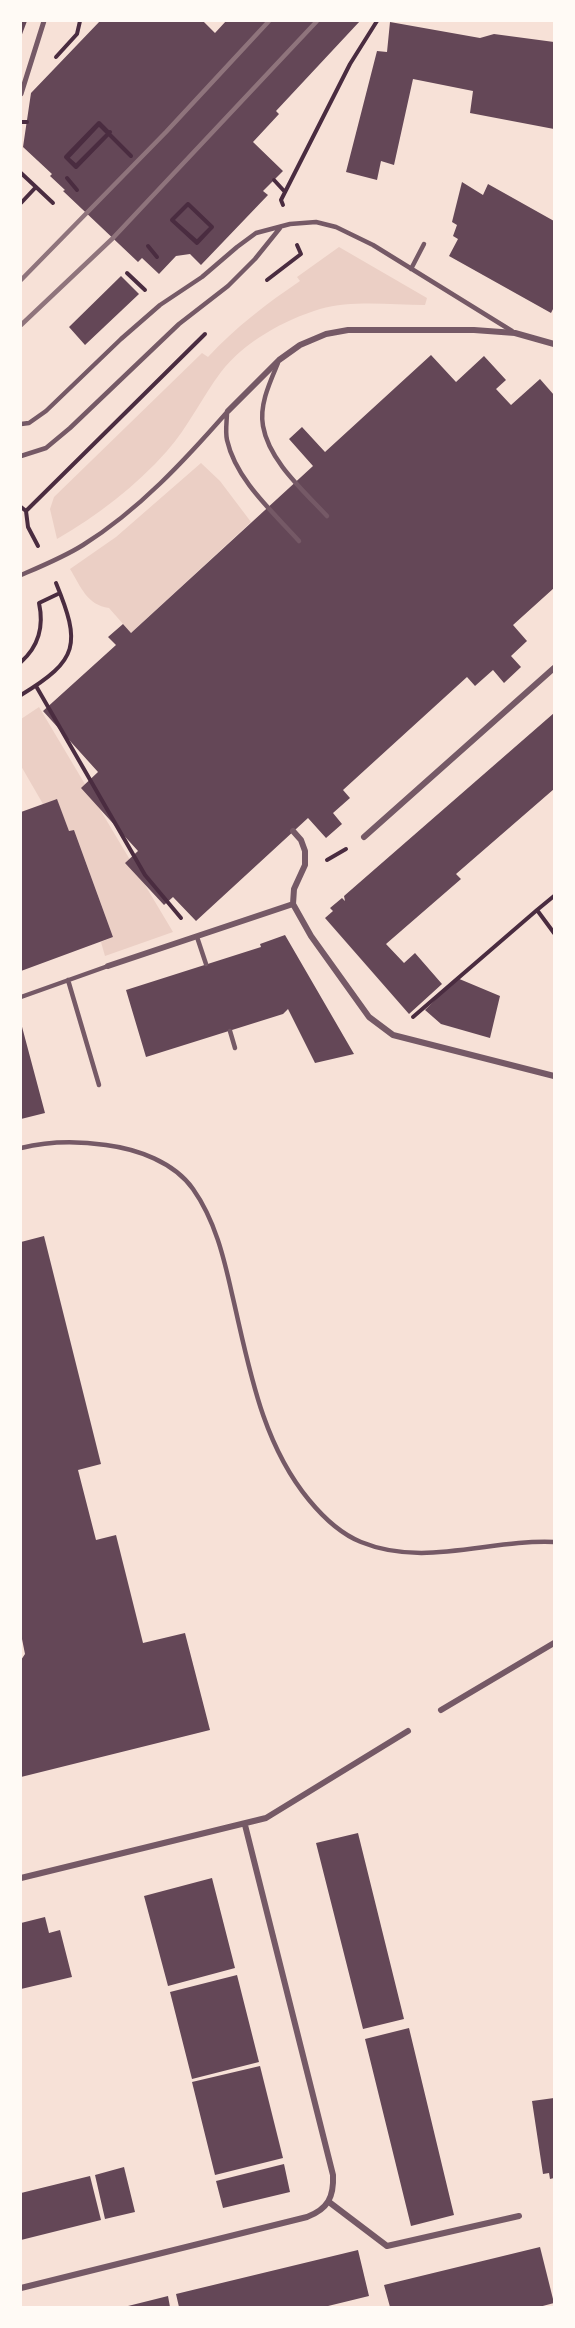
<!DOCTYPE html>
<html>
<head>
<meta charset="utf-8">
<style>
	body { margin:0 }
	#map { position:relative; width:575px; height:2328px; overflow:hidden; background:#f7e1d7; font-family:"Varela Round",sans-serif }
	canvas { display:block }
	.frame { position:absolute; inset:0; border:22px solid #fffaf5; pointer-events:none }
</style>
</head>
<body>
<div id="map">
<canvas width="575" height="2328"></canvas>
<div class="frame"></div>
</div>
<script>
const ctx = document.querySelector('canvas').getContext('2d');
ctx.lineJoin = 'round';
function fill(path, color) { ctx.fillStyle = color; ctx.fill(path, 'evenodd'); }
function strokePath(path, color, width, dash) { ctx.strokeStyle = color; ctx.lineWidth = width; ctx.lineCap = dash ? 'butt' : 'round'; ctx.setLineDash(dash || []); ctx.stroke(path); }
const green = new Path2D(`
	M339,247L427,298L425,305C391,305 353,300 320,309C284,320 244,342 221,372C202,397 189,426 167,451C136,486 97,516 57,539L50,509L54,497L202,353L208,357C236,327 266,304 300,281L297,277Z
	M201,463L220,481L251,522L131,633L109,608C87,605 81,587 70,569L116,537Z
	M39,707L173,932L105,956L101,942L113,937L74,830L69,831L57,800L43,804L21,766V719Z`);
const building = new Path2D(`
	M21,21H27L21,37Z
	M100,21H203L215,33L226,21H360L276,111L279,114L253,142L283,171L263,191L268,195L201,265L190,254L176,256L159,274L142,258L138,262L63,191L65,190L50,176L52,174L23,147L31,93Z
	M390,22L480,38L494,34L554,42V129L470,113L473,91L413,79L394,165L381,161L377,180L346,172L377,51L387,52Z
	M462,182L483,195L488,184L554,221V307L551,313L449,256L458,239L453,236L457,225L452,222Z
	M121,276L139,294L85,345L69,327Z
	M431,355L456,382L484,356L506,380L496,389L511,405L540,379L554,395V588L513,625L527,641L511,656L521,667L504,683L493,670L475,686L467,677L343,790L350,798L333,813L342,824L326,838L308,818L196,921L173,897L164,905L125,863L138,851L81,788L98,772L43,711L116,645L108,637L123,624L131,633L313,466L289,439L302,427L325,452Z
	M554,713V789L456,874L461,879L386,944L404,963L415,953L442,984L409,1014L325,918L333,911L330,908L342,898L345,901L344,896Z
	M57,799L69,831L74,830L113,937L21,971V812Z
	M285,935L354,1054L315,1063L288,1009L283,1014L146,1057L126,990L261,947L260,944Z
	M457,978L500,996L490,1038L441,1024L425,1010Z
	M21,1023L45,1113L21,1119Z
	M44,1236L101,1464L78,1470L96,1540L116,1535L143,1643L185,1633L210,1730L21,1777V1660L25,1654L21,1634V1242Z
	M358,1833L404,2019L363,2029L316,1843Z
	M212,1878L235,1968L168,1986L144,1896Z
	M45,1917L49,1933L60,1930L72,1977L21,1989V1923Z
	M237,1975L259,2062L192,2079L170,1992Z
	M409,2028L454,2215L411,2226L365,2039Z
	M260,2066L283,2158L215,2175L192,2082Z
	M554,2098V2178L550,2179L549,2173L543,2174L532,2101Z
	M284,2164L290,2192L223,2208L216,2181Z
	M124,2167L135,2212L105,2219L95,2175Z
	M90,2176L101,2220L21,2240V2193Z
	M540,2247L554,2303L539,2307H390L384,2285Z
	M358,2250L369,2296L324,2307H179L176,2294Z
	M168,2296L170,2307H128V2306Z`);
const path = new Path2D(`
	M56,57L77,34L80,21
	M21,122H27
	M110,132L76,167L66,157L99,123L109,133L76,166L67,158L99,124L131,156
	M21,173L36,187L21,203
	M67,178L77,190
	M274,180L285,192
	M36,187L53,203
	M283,205L281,200L350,64L377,21
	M172,220L197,243L212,227L188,204L172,220L197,242L212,227L188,204
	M148,246L157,257
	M127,273L145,290
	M267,280L301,254L297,245
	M21,507L26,511L28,527L38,546
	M26,511L205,334
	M21,662C39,646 44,626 39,603L60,593
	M36,686L145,875L181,918
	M21,695C79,660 81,644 56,583
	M327,860L346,849
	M554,896L537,910L554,933
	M413,1017L537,910`);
const service = new Path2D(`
	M411,269L424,244
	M278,363C270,382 259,405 263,426C269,461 304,491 327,516
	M227,412C227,421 225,431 227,440C236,480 273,512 299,541
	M21,424L29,423L46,411L121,339L160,305L202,277L237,247L256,233L290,224L316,222L336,227L373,245L512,331
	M21,456L46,448L70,428L179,324L228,286L255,259L280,228
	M21,575C42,566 64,557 83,545C139,510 185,460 228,411
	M197,937L206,964
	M68,980L99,1085
	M21,997L108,966
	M230,1031L235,1048
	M21,1148C49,1141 78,1141 106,1145C137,1149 174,1162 193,1189C215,1220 224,1258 232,1294C249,1366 261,1442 309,1500C323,1517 341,1534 361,1542C424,1568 490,1539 554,1542`);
const pedestrian = new Path2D(`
	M21,94L44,21`);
const minor = new Path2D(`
	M228,411L279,360L300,345L326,334L348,330H474L515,333L554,344
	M293,831L301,840L305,851V865L294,889L293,904L311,936L369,1017L393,1035L554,1076
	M364,837L554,668
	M108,966L293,904
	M441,1710L554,1643
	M21,1878L266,1818L408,1731
	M329,2202L387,2246L519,2216
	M21,2288L307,2217C328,2209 334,2197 333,2175L245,1825`);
const rail = new Path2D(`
	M21,280L166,132L269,21
	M21,325L113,238L317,21`);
fill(green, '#ebcfc5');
fill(building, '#644757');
strokePath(path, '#4a2c40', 4);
strokePath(service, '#755966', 4.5);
strokePath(pedestrian, '#755966', 5);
strokePath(minor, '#755966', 6);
strokePath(rail, '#8f747c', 4.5);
</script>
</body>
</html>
